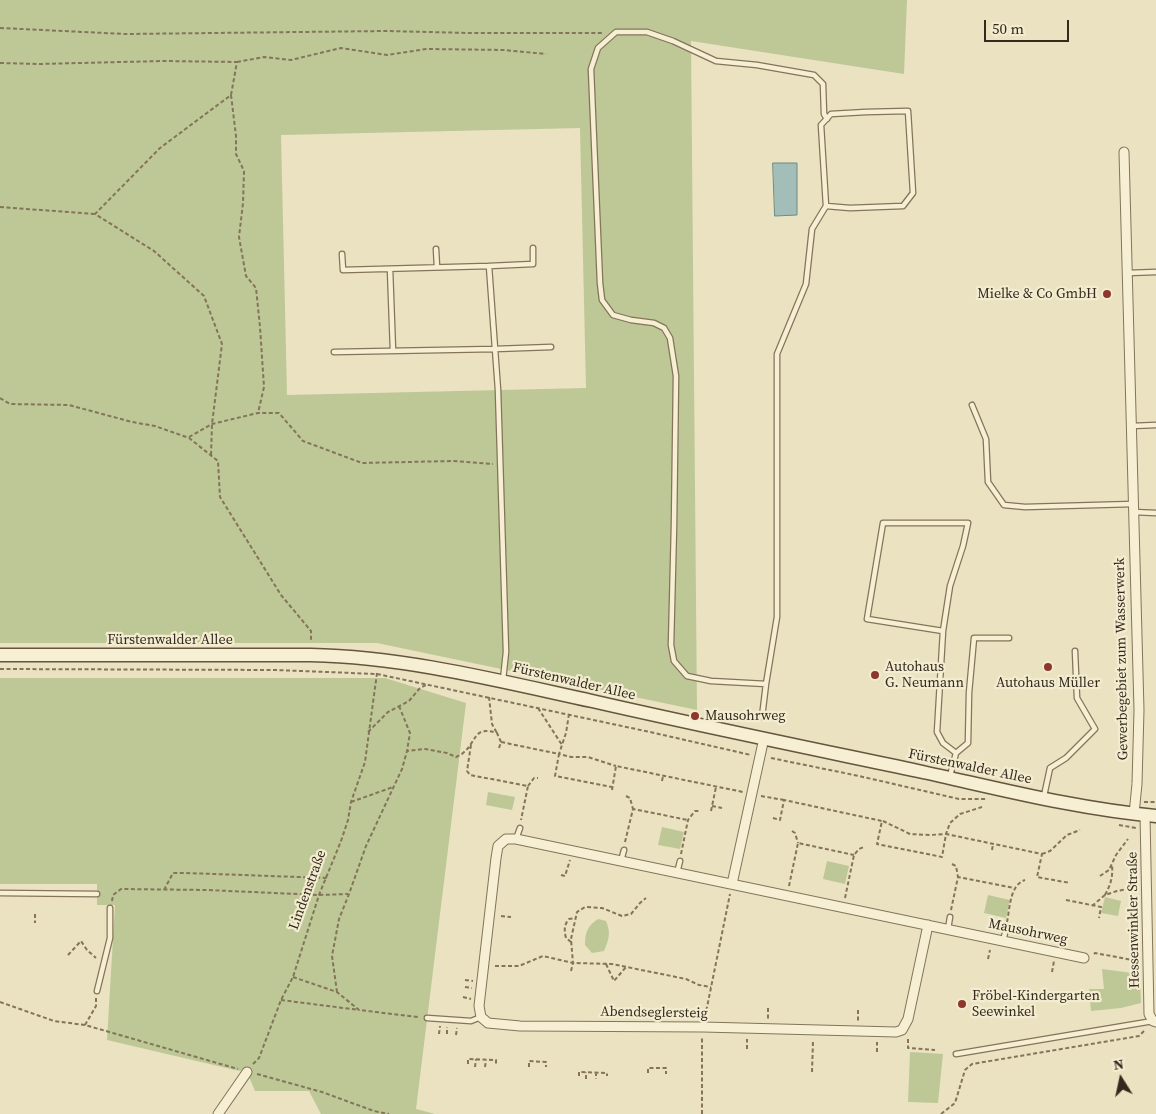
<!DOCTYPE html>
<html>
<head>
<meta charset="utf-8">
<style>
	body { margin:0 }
	#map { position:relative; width:1156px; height:1114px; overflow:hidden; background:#ebe2c1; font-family:"Source Serif 4",serif }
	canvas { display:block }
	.north { position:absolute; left:1096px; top:1054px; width:50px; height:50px; -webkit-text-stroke:4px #f3ecd0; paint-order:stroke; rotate:350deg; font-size:14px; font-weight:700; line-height:20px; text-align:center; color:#332a1d }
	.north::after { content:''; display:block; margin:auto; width:18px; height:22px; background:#332a1d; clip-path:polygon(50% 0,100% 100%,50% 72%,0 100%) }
	.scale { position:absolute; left:984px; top:20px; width:85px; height:22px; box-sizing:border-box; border:2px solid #332a1d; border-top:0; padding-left:6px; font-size:15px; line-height:18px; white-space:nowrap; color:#332a1d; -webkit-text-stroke:4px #f3ecd0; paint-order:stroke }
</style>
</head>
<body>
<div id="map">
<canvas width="1156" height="1114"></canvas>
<div class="north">N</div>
<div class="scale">50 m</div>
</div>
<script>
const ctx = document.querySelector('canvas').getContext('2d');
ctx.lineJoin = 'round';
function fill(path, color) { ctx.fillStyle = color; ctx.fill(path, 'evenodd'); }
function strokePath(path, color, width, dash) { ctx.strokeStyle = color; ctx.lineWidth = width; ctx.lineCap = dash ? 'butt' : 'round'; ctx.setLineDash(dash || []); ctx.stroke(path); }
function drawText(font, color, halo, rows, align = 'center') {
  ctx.font = font + ' "Source Serif 4",serif'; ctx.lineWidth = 4.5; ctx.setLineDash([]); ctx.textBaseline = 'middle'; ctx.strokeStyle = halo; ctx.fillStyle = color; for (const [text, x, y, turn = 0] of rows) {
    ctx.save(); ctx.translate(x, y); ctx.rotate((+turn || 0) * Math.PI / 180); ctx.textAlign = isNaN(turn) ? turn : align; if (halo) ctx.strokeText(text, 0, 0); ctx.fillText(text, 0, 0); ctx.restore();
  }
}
const green = new Path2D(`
	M0,0H907L904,74L691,41L697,710L377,643H0ZM580,128L586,388L287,395L281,135Z
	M0,678H385L466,703L416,1109L435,1114H321L309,1091H255L247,1072L235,1070L107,1040L115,905H97V884H0Z
	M488,792L515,797L512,810L486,805Z
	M662,827L684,832L680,849L658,845Z
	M827,861L849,866L845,884L823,879Z
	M988,895L1010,900L1006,918L984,913Z
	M1105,897L1121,901L1118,916L1101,913Z
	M598,919L606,921C611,933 609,939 604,951L592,953L585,945C585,933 587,926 598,919Z
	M1102,969L1140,974L1141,1003L1121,1008L1091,1011L1089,989H1104Z
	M910,1052L943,1054L938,1103L908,1102Z`);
const water = new Path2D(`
	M773,163H797V215L775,216Z`);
const path = new Path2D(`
	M0,28L126,34L387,31L469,33H602
	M237,62L264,57L291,60L341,48L387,55L426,49L504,50L546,54
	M0,63L38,64L164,61L237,62L231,95L160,148L95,214L154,251L204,296L222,344L212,424L211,456
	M231,95L236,136V154L244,171L243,203L239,237L246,276L256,288L260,327L264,387L258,413
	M0,207L95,214
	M0,398L10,404L69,405L132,422L155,426L189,438L218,461L220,497L281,595L311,631V642
	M189,437L212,424L258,413H279L303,441L362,463L453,461L493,464
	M0,669L276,670L377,674L650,732L751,755
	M489,697L492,724L497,733
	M399,706L410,733L407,751
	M538,708L562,745
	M569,714L566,733L559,754L571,757H588L616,766
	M368,732L388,712L409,701L420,688L426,685
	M471,745L467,771L470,775L528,786L521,820
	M499,748L501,742L559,754L555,776L612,787
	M771,758L859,776L959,799H987
	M662,781L663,776
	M528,786L534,778H538
	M612,790L616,766L743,792
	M626,796L630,798L633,809
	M761,796L784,800
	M351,802L393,787
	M1144,802H1156
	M712,806L722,808
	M711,811L716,787
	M773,818L780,820L784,800L882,821L877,844L942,857L946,834L1042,854L1037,877L1070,883
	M883,821L910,834L930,835L946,834L950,823L960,814L982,807
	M1119,825L1136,828
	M792,831L795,833L798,843
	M625,842L633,809L688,820
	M992,850L993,844
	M681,854L688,820L695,811H699
	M1042,854L1050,851L1067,835L1080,830
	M952,864L956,866L958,877
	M561,875L565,876L570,860
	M1100,876L1109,870L1116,855L1128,839
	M789,886L798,843L854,855
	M164,890L173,873H186L327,878
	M1105,895C1111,884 1113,877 1112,864
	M845,898L854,855L859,849L864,847
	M1066,900L1101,907L1099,918
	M112,901L113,895L121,889L207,890L319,895L348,894
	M1092,906L1105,895L1117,891L1137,887
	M951,910L958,877L1014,888
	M35,914V923
	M501,916L511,917
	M1007,922C1010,907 1010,885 1025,880
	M571,942L566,938C564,930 564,925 569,919L576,918
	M1094,954L1095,953L1138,961
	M68,955L81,941L87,950L96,958
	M988,959L990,950
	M606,964L614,981L626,967
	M495,966H519L543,956L573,963L612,964L686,979L699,985L711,987
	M571,971L573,963L571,939L577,912L585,907L602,908L622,916L631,914L640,903L646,898
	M1052,972L1054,961
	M293,977L337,992L359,1010L418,1017
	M465,980L473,981
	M465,987L472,988
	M337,992L332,956L339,919L349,894L366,846L402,769L407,751L425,749L447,753L456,757C458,756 461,755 463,753C477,742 473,725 497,733L501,742
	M463,997L471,999
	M281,1000L359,1010
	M0,1002L54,1021L85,1025L238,1069
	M768,1008V1019
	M858,1010V1021
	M705,1017L730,894
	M85,1025L96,1006V998
	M439,1034L440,1026
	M447,1034V1027
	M456,1035L457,1028
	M908,1039V1048L935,1050
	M747,1049V1039
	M877,1052V1042
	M253,1064L259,1058L281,1000L293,977L319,895L341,841L348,820L351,802L365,762L377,673
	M468,1064V1059L496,1060V1066
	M475,1067L476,1059
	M485,1067L486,1060
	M529,1067V1061L546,1062V1067
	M596,1072V1079
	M812,1072L813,1041
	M648,1073V1068H666V1074
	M257,1074L322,1092L374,1111L389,1114
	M579,1076V1072L607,1073V1076
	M586,1079V1072
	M702,1114V1036
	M941,1114L955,1103L965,1070L972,1064L1139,1036L1144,1031`);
const lane = new Path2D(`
	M436,249L437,267
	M342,254L343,270L489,266
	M390,269L393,351
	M1128,273L1156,272
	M334,352L495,349L551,347
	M972,405L986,439L988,482L1004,505L1025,507L1133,504
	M1132,426L1156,425
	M1133,512L1156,513
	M943,631L950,586L963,546L968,523H883L867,619L943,631L937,732L943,743L956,753L950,776
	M503,680L506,652L498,390L489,266L533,264V248
	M766,684L711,681L687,676L674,661L671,645L674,526L676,376L670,338L664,328L654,323L631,320L613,315L602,300L600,283L591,69L598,48L616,32H647L673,41L716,61L757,65L814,75L823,84L824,114L827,119
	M762,717L766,684L777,617V354L806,284L812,229L826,206L850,208L903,206L913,193L908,111L866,112L831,114L821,125L826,206
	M956,753L968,743L969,693L974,638H1009
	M1044,796L1050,768L1066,758L1095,729L1077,698L1075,651
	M516,839L520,828
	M621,861L624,850
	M677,873L680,861
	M0,893L97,894
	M948,929L950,917
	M1003,941L1006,929
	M97,991L110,938V908
	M427,1018L471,1021L481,1017
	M956,1054L1153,1021`);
const street = new Path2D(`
	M1124,152L1139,710L1137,784L1134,814
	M1145,815L1149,1014L1153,1021L1156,1022
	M732,884L764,738
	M928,925L908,1019L902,1030L896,1032L703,1027L520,1026L488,1023L481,1017L479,1006L496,858L498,846L506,839H516L1084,958
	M218,1114L247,1072`);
const secondary = new Path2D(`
	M0,655H311C406,657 500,681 592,701C701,726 809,748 918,771C997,788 1076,809 1156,816`);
const markers = [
	[1107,294,5,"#8e372e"],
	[1048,667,5,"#8e372e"],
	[875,675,5,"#8e372e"],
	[695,716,5,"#8e372e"],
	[962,1004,5,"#8e372e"]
];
const poiNames = [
	["Mielke & Co GmbH",1097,294,"right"],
	["Autohaus",885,667],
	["G. Neumann",885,683],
	["Autohaus Müller",1048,683,"center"],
	["Mausohrweg",705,716],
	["Fröbel-Kindergarten",972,996],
	["Seewinkel",972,1012]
];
const streetNames = [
	["Fürstenwalder Allee",170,640],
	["Gewerbegebiet zum Wasserwerk",1122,659,-91],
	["Fürstenwalder Allee",574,682,13],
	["Fürstenwalder Allee",970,767,12],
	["Lindenstraße",308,890,-70],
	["Hessenwinkler Straße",1134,920,-91],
	["Mausohrweg",1028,932,12],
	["Abendseglersteig",654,1013,1]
];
fill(green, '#bdc896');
fill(water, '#a3bdb8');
strokePath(water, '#6b8a86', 1);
strokePath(lane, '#83745a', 7);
strokePath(street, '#83745a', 11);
strokePath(secondary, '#64553d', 15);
strokePath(path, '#83745a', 2, [4, 2.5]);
strokePath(lane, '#f6efd3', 4.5);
strokePath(street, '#f6efd3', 9);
strokePath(secondary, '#f6efd3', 12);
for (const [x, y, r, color] of markers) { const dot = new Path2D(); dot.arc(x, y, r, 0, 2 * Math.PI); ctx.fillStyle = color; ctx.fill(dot); strokePath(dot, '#f3ecd0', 2); }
drawText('14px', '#332a1d', '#f3ecd0', poiNames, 'left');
drawText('14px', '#332a1d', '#f3ecd0', streetNames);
</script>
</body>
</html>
